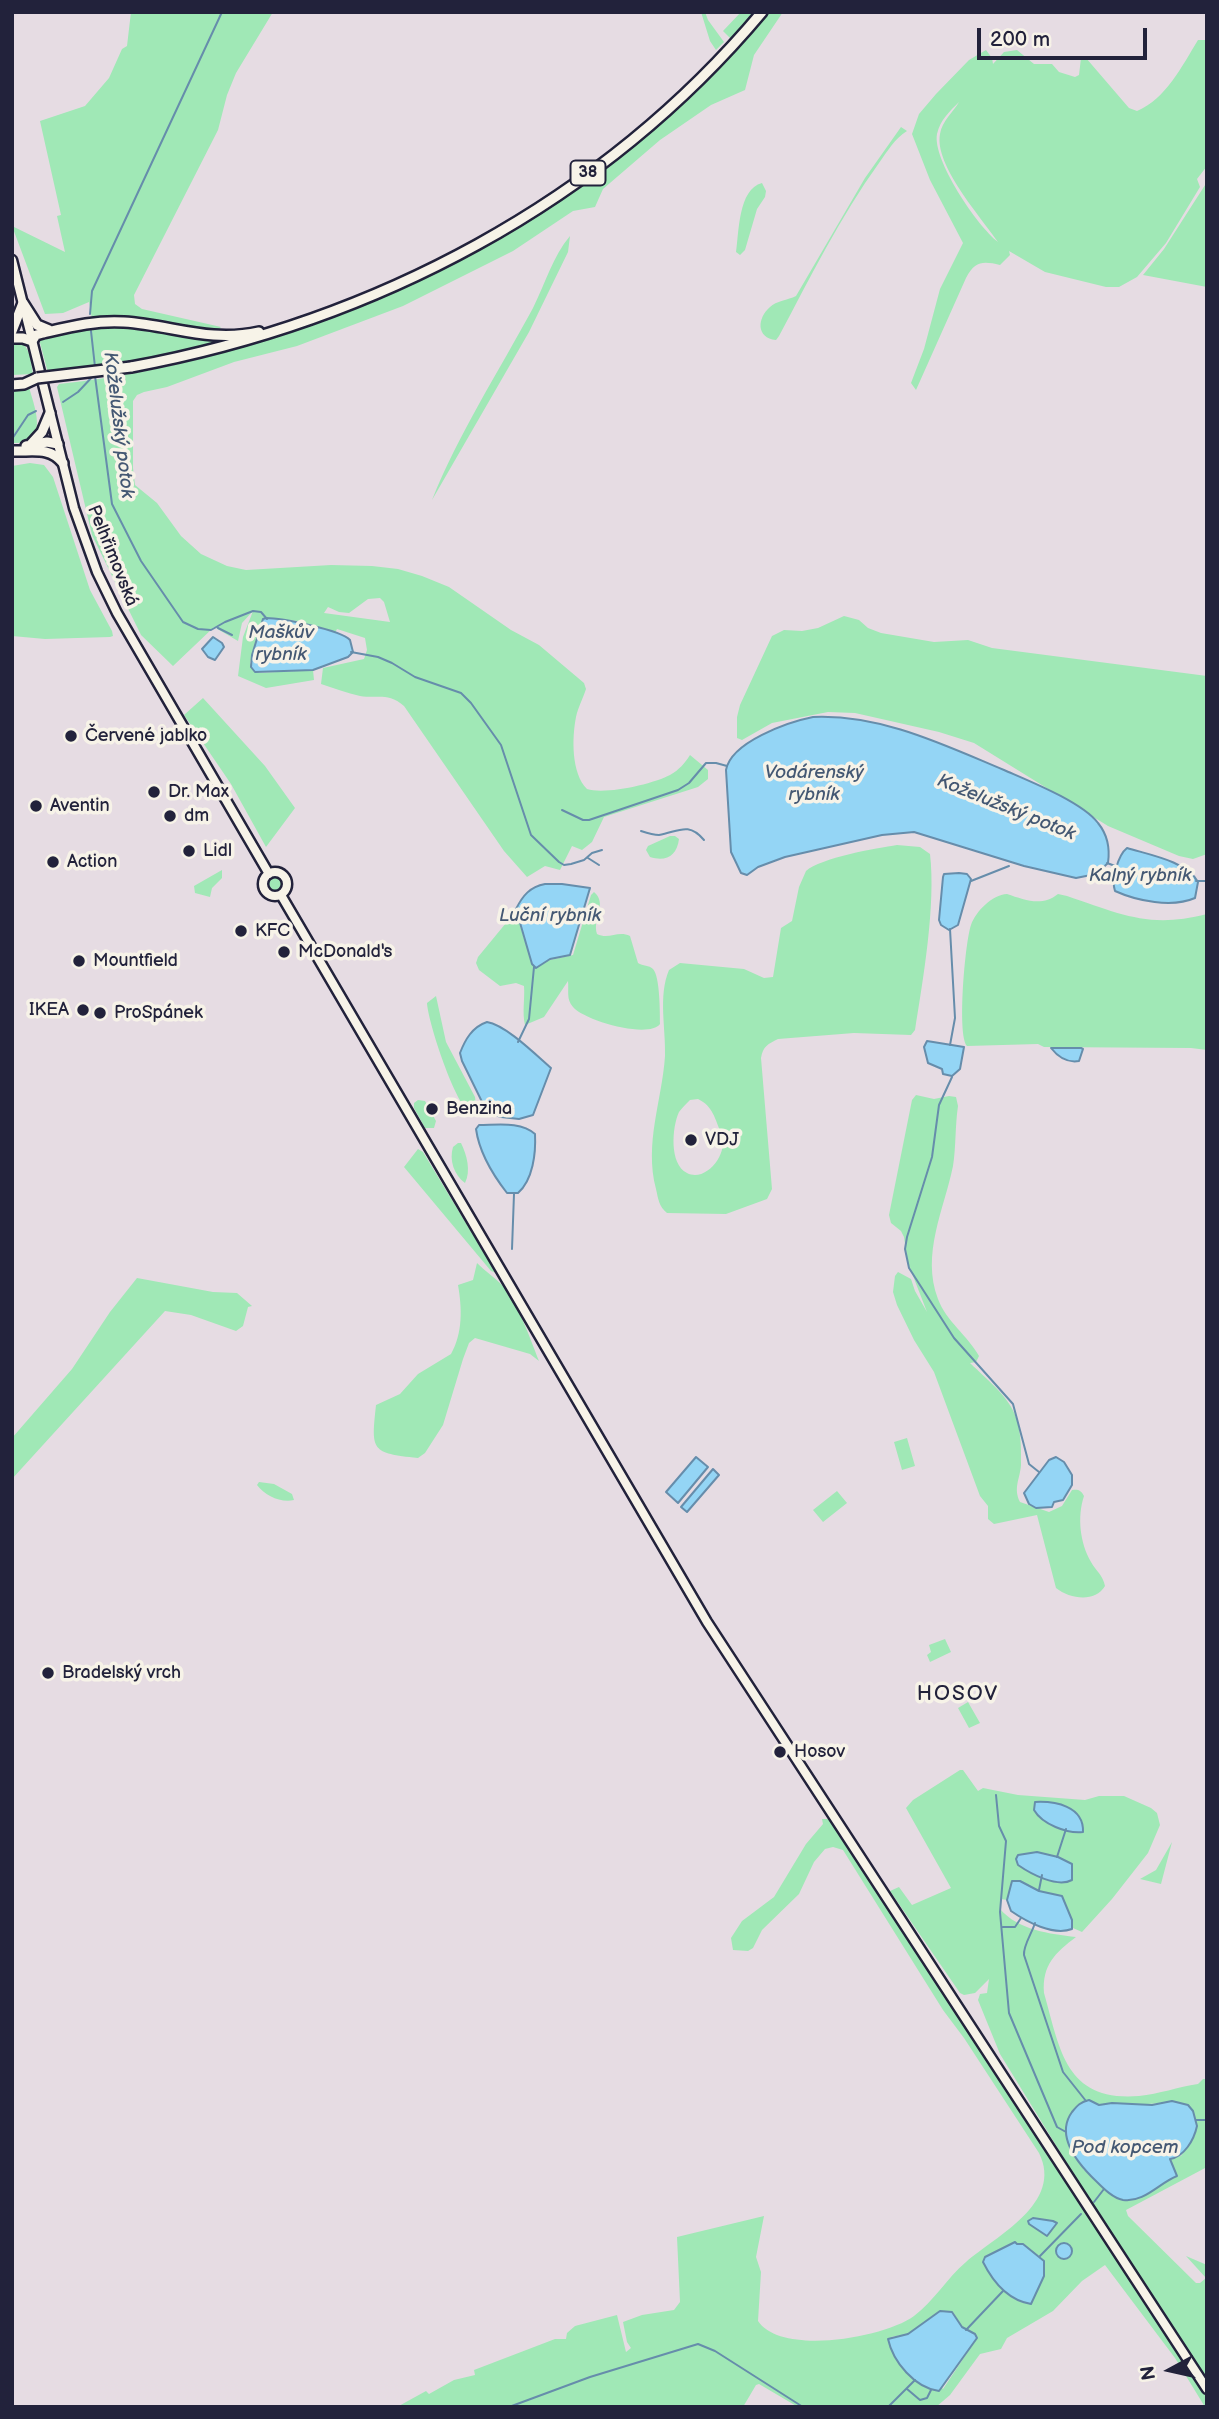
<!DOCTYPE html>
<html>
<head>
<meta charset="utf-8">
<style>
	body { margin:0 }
	#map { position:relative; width:1219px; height:2419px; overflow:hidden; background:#e6dce3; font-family:"Balsamiq Sans",sans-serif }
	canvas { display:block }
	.frame { position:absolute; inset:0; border:14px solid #22223b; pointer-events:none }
	.north { position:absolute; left:1135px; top:2335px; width:70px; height:70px; -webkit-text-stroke:5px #f7f3e8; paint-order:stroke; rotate:262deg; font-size:19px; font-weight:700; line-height:28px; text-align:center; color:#22223b }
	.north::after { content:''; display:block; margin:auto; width:24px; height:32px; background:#22223b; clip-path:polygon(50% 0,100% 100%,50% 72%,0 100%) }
	.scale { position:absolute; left:977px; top:28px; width:170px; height:32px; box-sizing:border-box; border:4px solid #22223b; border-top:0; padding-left:9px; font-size:21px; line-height:24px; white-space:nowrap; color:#22223b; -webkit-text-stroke:5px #f7f3e8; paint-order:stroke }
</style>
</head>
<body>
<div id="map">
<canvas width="1219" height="2419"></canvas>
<div class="frame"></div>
<div class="north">N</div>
<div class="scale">200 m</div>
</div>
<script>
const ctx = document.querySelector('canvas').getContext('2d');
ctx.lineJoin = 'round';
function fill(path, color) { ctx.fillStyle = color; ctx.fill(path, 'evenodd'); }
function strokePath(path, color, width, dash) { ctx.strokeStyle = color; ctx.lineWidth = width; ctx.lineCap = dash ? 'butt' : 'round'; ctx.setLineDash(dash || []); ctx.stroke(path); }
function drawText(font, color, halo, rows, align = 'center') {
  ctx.font = font + ' "Balsamiq Sans",sans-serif'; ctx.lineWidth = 7; ctx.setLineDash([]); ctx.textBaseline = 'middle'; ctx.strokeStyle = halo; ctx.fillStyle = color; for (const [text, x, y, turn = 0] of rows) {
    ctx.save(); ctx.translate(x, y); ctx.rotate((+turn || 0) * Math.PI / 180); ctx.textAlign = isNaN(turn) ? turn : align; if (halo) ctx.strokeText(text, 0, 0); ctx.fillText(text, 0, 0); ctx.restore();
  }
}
const green = new Path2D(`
	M131,12H273L236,73L227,95L218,130L134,295L135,304L142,309L221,327L217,331L126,317L92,319L89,302L63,313L45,314L12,226L65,252L57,216L61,215L40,121L85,106L109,78L122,49L127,46Z
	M701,12H705L708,20L724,42L716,50L710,41Z
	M741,12H754L731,39L723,31Z
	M765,12H783L754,55L745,90L711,105L660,140L603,189L595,207L573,211L513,251L403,306L297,346L234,362L167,387L144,392L137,395L133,401V468L135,485L157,503L181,536L201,554L227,566L246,570L331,565L372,566L398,569L422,576L449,587L511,630L539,645L584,683L586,689C583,698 578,708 576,717C572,737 571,773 587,789C605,795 653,784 670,775C679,770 685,763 690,755L708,770V779L698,787L604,817L592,842L582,850L572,846L560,870L545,866L527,877L504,851L404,706C388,692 378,699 360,696C347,693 334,688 321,684L323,668L364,659L367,650L365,638L337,629L335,633L297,621L266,618L263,620L250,663L259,673L313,670L314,680L266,688L238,676L243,637L253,611L242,623L238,641L214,627L173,666L141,635L92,535L57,387L59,384C195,370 330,325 453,264C513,233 567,192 620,151C657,122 695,92 728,57C741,43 753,27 765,12ZM380,598L384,602L390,622L324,613L328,607L339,612L349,613L368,599Z
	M1198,40H1207V166L1197,179L1200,187L1166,243L1137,277L1119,287H1106L1045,272L1009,251L1010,255L1000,265C983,261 975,261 966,278L916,390L911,383L924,349L940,289L963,243L930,180L912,134L919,114L936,94L969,60L986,50L992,58L993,64L1004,52L1017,50L1034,64H1052L1059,72L1075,77L1079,75L1081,58H1086L1129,108L1137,111C1166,99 1182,66 1198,40ZM959,102C954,111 942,121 940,134C934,165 981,217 998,242C977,226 932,159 937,134C940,120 950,111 959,102Z
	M901,127L907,131C895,138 887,152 879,163C840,217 810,278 779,336L776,340C756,338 757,318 770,307C776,301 788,300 796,296L865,178Z
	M1207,182V287L1143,275L1164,249Z
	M762,183L766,191L765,197L757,209L745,250L740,255L736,252C739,233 738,189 762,183Z
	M570,236L568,252L529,332L432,500C459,433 499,371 533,308C545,284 553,256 570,236Z
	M116,325L200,339L225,340L226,342L139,361L48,373L39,339L41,337L94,326Z
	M12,341C31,342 30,358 33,374L12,375Z
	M29,387C35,409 50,444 12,443V388Z
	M30,463L44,465L53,477L90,590L112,631L113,636L110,637L45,639L12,636V466Z
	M844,616L859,620L868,628L881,633L934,642L968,640L992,648L1207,676V854L1193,859L1179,856L1108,826L974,743L939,732L855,713L828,712L772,723L742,740L737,738V717L740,705L772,636L784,630L802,631L818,628Z
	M203,698L265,766L295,808L266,847L231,784L184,715Z
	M670,836H675L679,839C677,856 666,862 650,857L646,850L648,846Z
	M897,845L920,847L930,854C936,905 923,980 915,1030L911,1035L854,1033L778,1039C768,1044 763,1046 761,1058L772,1189L767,1199L726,1214L667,1213C659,1207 658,1198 656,1189C644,1143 662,1101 665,1056C666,1028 658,996 669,970L680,963L744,969L764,978L773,977L781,928L792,921L799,887L806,871C820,858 877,848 897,845ZM698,1099C713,1106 715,1119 721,1133C730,1153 706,1183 687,1173C669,1164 672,1127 679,1112C682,1108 686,1104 690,1100Z
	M222,870V878L212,888L210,897L195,893L194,886Z
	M267 884a8 8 0 1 1 16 0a8 8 0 1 1-16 0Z
	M594,892C608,904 592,918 597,934C609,940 618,930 630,936L638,963C643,966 649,965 653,969C660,976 660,1013 660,1024C649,1039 585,1021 573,1007C566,999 569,991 568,981L544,1017L525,1025C522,1012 525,999 524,986L516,983L500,986L479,970L476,963L478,957L506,923L517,916L532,964L573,955L591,895Z
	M1007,894C1025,900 1042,907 1058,894L1067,896C1121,914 1149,929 1207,914V1050L1191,1048L1044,1047L1038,1044L967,1046C957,1035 965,942 971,925C976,911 992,895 1007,894Z
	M436,996L446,1042L475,1097L477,1113L472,1115C456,1108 428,1022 427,1003Z
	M916,1095L934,1099L949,1096L956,1097L958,1106C955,1126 956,1147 953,1166C944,1210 921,1254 938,1299C946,1321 968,1336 979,1356L976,1362L970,1363C1009,1400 1023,1408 1021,1465C1020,1479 1013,1488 1020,1502L1049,1512L1062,1506L1072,1490C1078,1489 1081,1490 1084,1496C1077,1517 1080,1543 1091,1562C1096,1571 1103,1575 1105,1586C1095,1603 1070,1599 1056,1588L1037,1515L994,1524L988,1519V1506L980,1496L934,1372L914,1340L897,1305L893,1292L895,1276L898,1272L911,1279L915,1291L927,1312L908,1263L904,1237L901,1231L891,1223L889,1215L912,1100Z
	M418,1100L425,1101L436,1121L434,1128H425L414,1108V1103Z
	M458,1143H461C467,1155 471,1171 465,1183C454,1175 449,1160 453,1147Z
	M418,1149L423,1152L496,1273L491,1271L404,1167Z
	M477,1263C485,1271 494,1277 502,1285C517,1300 531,1341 539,1361L530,1354L475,1338L469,1343L463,1359L443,1425L425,1453L418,1458C371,1453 371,1451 376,1405L400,1394L418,1374L451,1354C463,1333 462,1308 458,1285L473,1280Z
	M137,1278L213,1292L237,1293L252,1306L248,1307L243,1326L236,1331L191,1315L165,1311L12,1479V1438L72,1369L110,1312Z
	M907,1438L915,1466L902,1470L894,1442Z
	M259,1482L274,1484L292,1494L294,1500C281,1503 265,1496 257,1485Z
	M837,1491L847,1503L823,1522L813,1510Z
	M945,1639L951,1652L930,1662L927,1655L931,1652L929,1645Z
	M968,1702L980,1723L969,1728L958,1708Z
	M960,1770H963L978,1791L983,1788L1018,1795L1085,1800L1099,1796H1124L1151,1808L1157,1813L1160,1825L1148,1853L1112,1899L1082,1932L1073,1928L1062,1896L1039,1891L1020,1881H1012L1007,1900L1001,1899L1000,1909C1018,1930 1050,1934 1076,1937C1055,1953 1042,1965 1044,1993C1060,2049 1065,2102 1139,2096C1159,2094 1178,2087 1198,2084L1203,2079H1207V2167L1126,2210L1128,2216L1196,2283H1200L1206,2278L1186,2256L1207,2265V2381L1098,2214L1000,2054L978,2000L980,1994L987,1993L989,1979L975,1993L964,1995L960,1993L890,1891L899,1887L912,1905L951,1888L906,1808L913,1800ZM1037,1802L1058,1803L1075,1833L1050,1824ZM1172,2101L1193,2111L1196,2120V2132L1181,2156L1172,2157L1170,2161L1177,2176C1166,2180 1158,2187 1148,2193C1120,2209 1103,2187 1083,2169L1099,2105C1124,2102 1147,2107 1172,2101Z
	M822,1819H829L1207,2396V2407H1205L1175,2358L1105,2265L1082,2281L1053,2311L1007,2338L1001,2349L980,2354L950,2395L936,2407H798L759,2384L756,2385L743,2407H397L426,2391L429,2394L454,2380L475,2375L474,2370L555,2339H566L567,2333L575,2326L617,2315L626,2352L631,2348L627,2342L623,2322L642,2315L674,2310L680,2302L677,2237L764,2216L756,2257L761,2272L758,2321C781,2356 884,2338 914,2316C934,2301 947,2278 966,2262C996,2236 1064,2203 1039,2153L964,2038L943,2010L843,1850L833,1847L825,1849L814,1862L799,1894L762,1930L753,1948L748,1951L733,1950L731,1938L742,1921L774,1897L806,1844L823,1824ZM1033,2218L1053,2221L1047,2236L1029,2224L1028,2221ZM1024,2244L1032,2253L1040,2256L1044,2276L1034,2293V2300L1023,2303L1003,2291L985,2257ZM940,2311L953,2312L962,2327L977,2338L943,2389L891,2337L908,2334Z
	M1172,1842L1161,1884L1140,1879L1156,1870Z`);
const water = new Path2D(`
	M266,618C281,618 341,630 350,640L353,652L348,657L313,670L255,672L251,667L252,655L263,619Z
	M213,637L222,643L224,647L215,660L208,657L202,649Z
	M813,717C881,714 944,745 1004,770C1029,781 1082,802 1098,823C1107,834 1110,849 1108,863L1096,874L1076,878L1024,866L914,832L882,835L785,857L758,867L747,875L741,873L731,852L726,770C731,742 788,722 813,717Z
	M1127,848C1150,855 1186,861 1198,882L1195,898C1172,908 1137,901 1115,891C1111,880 1118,855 1127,848Z
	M959,873L967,874L971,879L958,925L949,930L941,925L939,920L943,877L944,874Z
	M545,884H562L590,888L570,955L550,959L536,968L532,964L516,909C523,895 530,887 545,884Z
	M487,1022C506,1025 536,1055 551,1068L533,1115L519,1119L501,1117L487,1112L462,1061L460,1053C465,1040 472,1027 487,1022Z
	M927,1041L964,1047L960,1069L952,1076L943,1074L942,1069L928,1063L924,1047Z
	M1051,1048H1081L1083,1049L1079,1061C1067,1063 1058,1057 1051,1048Z
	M479,1125C497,1125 521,1121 535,1134C536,1153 533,1180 518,1193H507C493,1175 479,1151 476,1129Z
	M696,1457L708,1467L678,1503L666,1492Z
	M1056,1457L1064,1462L1072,1475V1485L1063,1500L1054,1502L1052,1507L1036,1508L1029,1504L1024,1493L1049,1460Z
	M713,1469L719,1475L687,1512L681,1507Z
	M1035,1802C1055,1801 1084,1806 1083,1832C1067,1834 1042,1824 1034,1810Z
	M1037,1852L1058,1857L1072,1864V1880C1057,1888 1031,1874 1018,1865L1016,1859L1018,1855Z
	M1012,1881H1020L1039,1891L1062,1896L1072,1920V1929C1053,1936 1027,1922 1011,1911L1007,1900Z
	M1089,2100L1099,2105L1112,2103L1152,2105L1172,2101L1188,2105L1193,2111L1197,2126C1194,2140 1184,2157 1170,2159L1177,2176C1159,2183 1144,2203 1123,2200C1113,2198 1104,2189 1097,2182C1079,2165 1054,2137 1072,2112C1077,2106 1080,2102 1089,2100Z
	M1033,2218L1053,2221L1057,2223L1047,2236L1029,2224L1028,2221Z
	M1015,2242L1017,2244H1023L1044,2261V2276L1031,2304C1007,2300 993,2282 983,2262L985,2257Z
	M1056 2251a8 8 0 1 1 16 0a8 8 0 1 1-16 0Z
	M940,2311L952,2312L962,2327L975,2334L977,2338L939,2391C915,2388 893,2362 888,2339L908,2334Z`);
const stream = new Path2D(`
	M90,314L92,291L222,12
	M91,331L95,367
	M95,376L112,504L141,561L183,622L198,629L211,630L225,622L253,611L261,612L267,619
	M63,402L78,392L94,375
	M12,439L28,415L36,411
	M218,628L232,635
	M351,652L378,657L392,663L415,677L461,693L471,703L501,745L531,835L559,862L564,865L571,864L584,860L592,853L602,850
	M562,810L583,820H589L678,790L689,783L706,763H716L727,766
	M641,831C647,833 653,835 659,835C678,832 688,821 704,840
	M588,858L599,865
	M1107,863L1118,867
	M971,881L1009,866
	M1196,881H1207
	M950,929L955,1018L950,1045
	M518,1042L529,1019L534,967
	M952,1077L939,1105L932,1157L907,1237L905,1249L909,1268L954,1338L1013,1404L1029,1464L1039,1472
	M512,1249L514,1194
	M996,1795L999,1826L1006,1841L1000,1912L1009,2013L1057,2127L1066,2132
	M1057,1857L1066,1829
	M1039,1890L1042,1875
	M1035,1923C1032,1933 1023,1946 1024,1955L1063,2072L1086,2101
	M1003,1927H1015L1021,1918
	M1196,2120H1207
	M1094,2202L1104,2189
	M1040,2256L1081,2214
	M966,2330L1003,2291
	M907,2389L920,2400L927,2398L931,2390
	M509,2407L590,2377L698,2344L715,2351L803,2407
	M888,2407L915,2380`);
const secondary = new Path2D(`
	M12,260L74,508L97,572L117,613L269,874
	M263 884a12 12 0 1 1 24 0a12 12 0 1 1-24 0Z
	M281,895L707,1622L1207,2389`);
const primary = new Path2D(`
	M23,303L37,325L49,330
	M12,331L23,303
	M12,338H23L32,341L36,335L43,333C69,327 96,320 124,322C172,325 209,343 259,332
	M131,367C374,322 601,204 762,12
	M12,385L24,384L37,378
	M31,444L42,432L50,413
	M26,446L47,442L58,444
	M12,451C32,452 49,446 63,463`);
const primaryBridge = new Path2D(`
	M37,378L131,367`);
const markers = [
	[71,736,7,"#22223b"],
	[154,792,7,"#22223b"],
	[36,806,7,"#22223b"],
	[170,816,7,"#22223b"],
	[189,851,7,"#22223b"],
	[53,862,7,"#22223b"],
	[241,931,7,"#22223b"],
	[284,952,7,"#22223b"],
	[79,961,7,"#22223b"],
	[83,1010,7,"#22223b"],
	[100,1013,7,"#22223b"],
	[432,1109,7,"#22223b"],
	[691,1140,7,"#22223b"],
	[48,1673,7,"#22223b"],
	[780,1752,7,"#22223b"]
];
const shields = [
	[588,173,35]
];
const shieldNames = [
	["38",588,173]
];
const streetNames = [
	["Pelhřimovská",112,556,68]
];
const poiNames = [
	["Červené jablko",85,736],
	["Dr. Max",168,792],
	["Aventin",50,806],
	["dm",184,816],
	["Lidl",203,851],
	["Action",67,862],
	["KFC",255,931],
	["McDonald's",298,952],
	["Mountfield",93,961],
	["IKEA",69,1010,"right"],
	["ProSpánek",114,1013],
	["Benzina",446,1109],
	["VDJ",705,1140],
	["Bradelský vrch",62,1673],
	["Hosov",794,1752]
];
const waterNames = [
	["Koželužský potok",118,425,83],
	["Maškův",281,633],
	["rybník",281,655],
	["Vodárenský",814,773],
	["rybník",814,795],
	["Koželužský potok",1006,808,22],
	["Kalný rybník",1140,876],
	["Luční rybník",550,916],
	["Pod kopcem",1125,2148]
];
const quarterNames = [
	["HOSOV",958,1695]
];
fill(green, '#a0e8b6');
fill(water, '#94d5f5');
strokePath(water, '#668dab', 2);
strokePath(stream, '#668dab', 2);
strokePath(secondary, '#22223b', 13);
strokePath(primary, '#22223b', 14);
strokePath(secondary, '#f7f3e8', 8);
strokePath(primary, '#f7f3e8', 9);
strokePath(primaryBridge, '#22223b', 14, []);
strokePath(primaryBridge, '#f7f3e8', 9);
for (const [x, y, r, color] of markers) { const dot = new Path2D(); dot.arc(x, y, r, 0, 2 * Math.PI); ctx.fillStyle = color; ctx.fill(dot); strokePath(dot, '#f7f3e8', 2.5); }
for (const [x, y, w] of shields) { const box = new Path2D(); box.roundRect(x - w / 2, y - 12.5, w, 25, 5); ctx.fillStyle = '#f7f3e8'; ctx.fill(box); strokePath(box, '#22223b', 2); }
drawText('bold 16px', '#22223b', null, shieldNames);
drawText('18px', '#22223b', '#f7f3e8', streetNames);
drawText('18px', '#22223b', '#f7f3e8', poiNames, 'left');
drawText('italic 19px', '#445873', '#f7f3e8', waterNames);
ctx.letterSpacing = '2px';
drawText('21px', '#22223b', '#f7f3e8', quarterNames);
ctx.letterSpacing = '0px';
</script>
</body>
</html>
